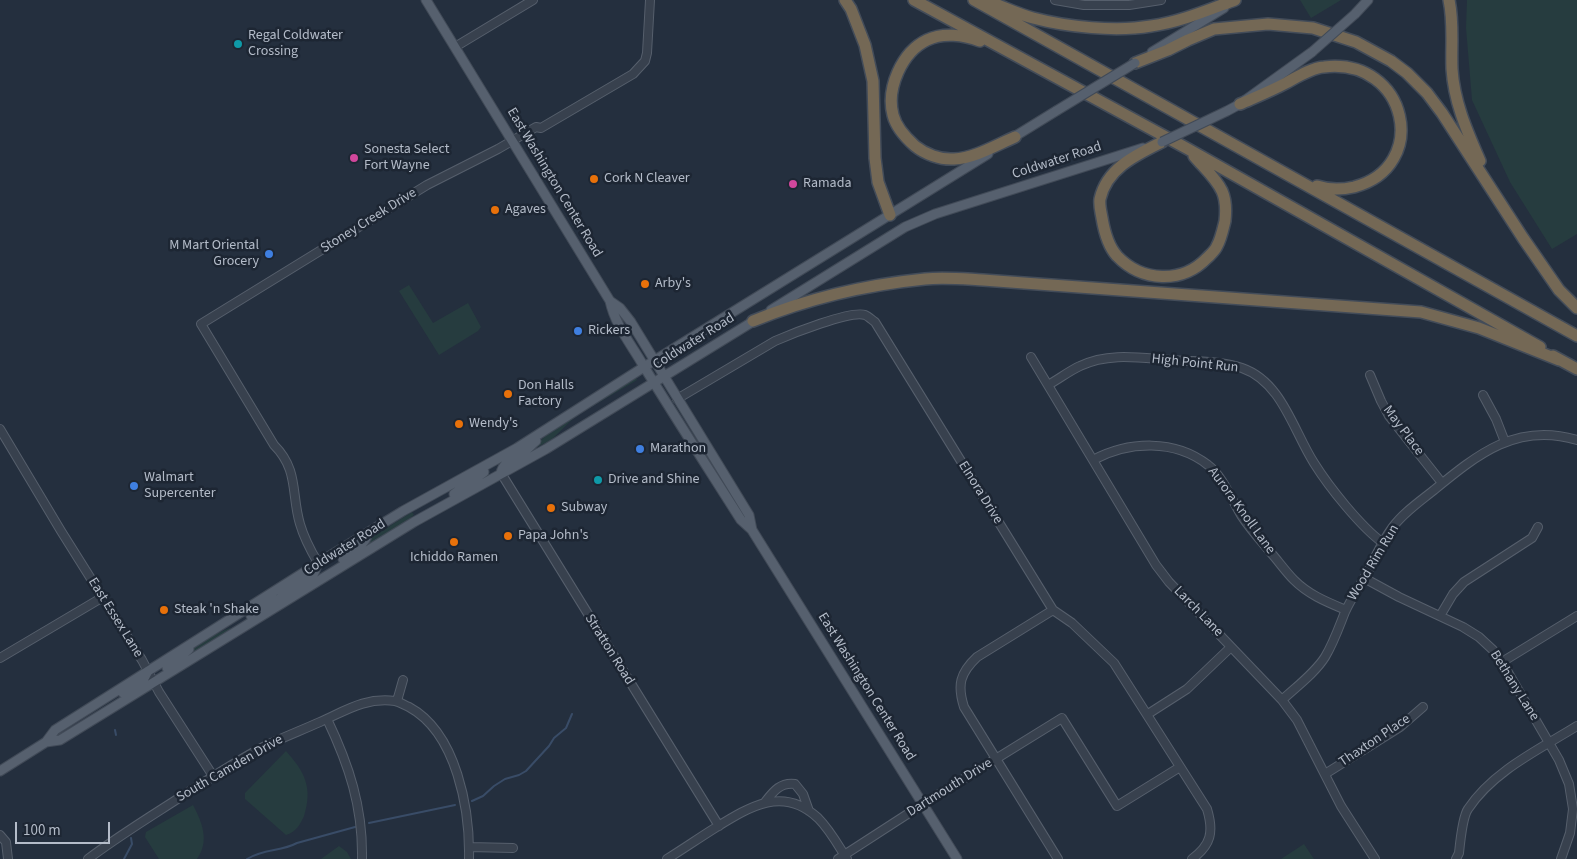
<!DOCTYPE html>
<html>
<head>
<meta charset="utf-8">
<style>
	body { margin:0 }
	#map { position:relative; width:1577px; height:859px; overflow:hidden; background:#242f3e; font-family:"Source Sans 3",sans-serif }
	canvas { display:block }
	.scale { position:absolute; left:15px; top:822px; width:95px; height:22px; box-sizing:border-box; border:2px solid #b4bcc9; border-top:0; padding-left:6px; font-size:15px; line-height:18px; white-space:nowrap; color:#b4bcc9; -webkit-text-stroke:4px #1d2633; paint-order:stroke }
</style>
</head>
<body>
<div id="map">
<canvas width="1577" height="859"></canvas>
<div class="scale">100 m</div>
</div>
<script>
const ctx = document.querySelector('canvas').getContext('2d');
ctx.lineJoin = 'round';
function fill(path, color) { ctx.fillStyle = color; ctx.fill(path, 'evenodd'); }
function strokePath(path, color, width, dash) { ctx.strokeStyle = color; ctx.lineWidth = width; ctx.lineCap = dash ? 'butt' : 'round'; ctx.setLineDash(dash || []); ctx.stroke(path); }
function drawText(font, color, halo, rows, align = 'center') {
  ctx.font = font + ' "Source Sans 3",sans-serif'; ctx.lineWidth = 5; ctx.setLineDash([]); ctx.textBaseline = 'middle'; ctx.strokeStyle = halo; ctx.fillStyle = color; for (const [text, x, y, turn = 0] of rows) {
    ctx.save(); ctx.translate(x, y); ctx.rotate((+turn || 0) * Math.PI / 180); ctx.textAlign = isNaN(turn) ? turn : align; if (halo) ctx.strokeText(text, 0, 0); ctx.fillText(text, 0, 0); ctx.restore();
  }
}
const green = new Path2D(`
	M1300,0H1341L1311,18Z
	M1467,0H1577V234L1552,249L1510,182L1472,100L1466,28Z
	M409,285L433,323L468,303L481,327L478,331L439,355L399,291Z
	M636,378L637,380L576,416L551,440L526,453L547,435Z
	M412,512L414,515L404,523L355,553L374,536Z
	M230,628L231,630L179,662C188,648 214,634 230,628Z
	M286,751C305,772 313,788 304,816C300,825 296,832 286,835L245,799V793Z
	M193,805C202,822 210,841 197,859H159L145,837L146,832Z
	M1304,844L1314,859H1281Z
	M339,846L347,852L351,859H321Z`);
const stream = new Path2D(`
	M115,730L116,735
	M472,801L483,796L494,786L505,779L519,775L526,771L549,746L554,738L566,728L572,714
	M369,823L455,805
	M124,859L132,844L131,838
	M247,859C265,848 280,852 297,843L355,827`);
const minor = new Path2D(`
	M1055,0L1084,5H1129L1161,0
	M455,47L533,0
	M1031,357L1156,565L1169,582L1282,700L1297,720L1341,806L1375,859
	M1370,375L1381,401L1389,416L1442,483
	M1048,385C1059,379 1069,371 1080,366C1109,352 1141,358 1170,360C1193,362 1220,360 1242,368C1282,382 1293,430 1314,463C1329,487 1360,526 1383,543
	M1483,395L1496,419L1505,442
	M677,399L775,341C791,334 851,310 865,315C868,316 872,320 875,322L1053,610L1072,623L1114,663L1207,809C1214,832 1211,845 1192,859
	M0,429L61,531L142,660L159,692L213,776
	M1093,460C1129,441 1175,439 1208,465C1222,475 1232,500 1241,515C1250,529 1261,541 1272,554C1279,562 1286,572 1294,580C1309,595 1327,602 1346,610
	M501,473L719,826
	M318,563C311,551 304,538 300,524C291,494 299,470 274,445L201,324L427,185L498,149L536,127L541,128L633,74L645,61L647,53L650,0
	M1364,578L1399,597L1463,627L1479,637L1493,650L1502,662L1559,760L1569,784L1573,809L1570,833L1561,859
	M1053,610L977,657C960,673 957,685 964,707L1058,859
	M1440,616L1453,594L1464,582L1532,538L1538,527
	M0,658L103,597
	M1502,662L1577,616
	M1282,700C1296,687 1315,673 1325,657C1334,642 1339,627 1345,612C1351,599 1359,587 1366,575C1374,560 1381,543 1392,528C1403,513 1419,502 1434,490C1478,454 1517,422 1577,440
	M397,701L403,680
	M1148,714L1187,689L1231,647
	M327,719C349,765 363,807 362,859
	M1325,774L1400,727L1423,707
	M765,802C773,792 780,782 795,784L803,794L809,811
	M0,835L6,842L8,859
	M469,847L513,848
	M88,859C117,837 148,818 179,798C208,780 237,760 267,745C284,737 302,730 320,722C345,711 365,697 395,701C400,702 404,705 409,707C457,733 470,810 469,859
	M667,859C683,849 699,838 715,828C749,807 783,785 818,818C830,830 838,845 847,859
	M838,859L923,804L1062,718L1117,806L1180,767
	M1456,859L1459,853C1460,843 1463,816 1468,809C1493,771 1540,749 1577,726`);
const major = new Path2D(`
	M426,0L610,301C615,325 631,344 643,365C675,417 708,468 741,520L752,530L957,859
	M1355,14L1368,0
	M1152,52L1224,8
	M1227,111L1240,104L1312,52
	M1009,140L1056,111
	M610,301L620,308L631,322L749,515L752,530
	M771,310L905,227L935,214L1143,148
	M501,473C503,462 513,460 521,454C526,451 531,445 536,441
	M454,494L484,472
	M343,559C352,554 365,544 368,534
	M275,602L311,576L314,573L318,563
	M251,616L272,598V596
	M167,668L189,649
	M123,693L142,682L148,671
	M46,742L60,740L414,522L546,449L757,319
	M0,771L46,742L55,730L333,554L403,511L517,448L644,367L988,154`);
const highway = new Path2D(`
	M845,0L851,9L865,45L873,81L875,158L878,182L890,215
	M914,0L1188,149L1540,347
	M974,0L1577,336
	M1449,0C1454,23 1451,46 1452,69C1454,102 1467,131 1480,161
	M990,2C1004,7 1018,14 1033,18C1067,27 1116,32 1151,26C1180,22 1208,10 1235,0
	M980,41C964,35 943,32 927,40C902,52 886,88 893,115C896,127 906,138 915,146C925,154 940,160 954,159C975,158 996,145 1015,137
	M1135,63L1168,50L1188,40L1214,29L1268,24L1313,28L1356,42L1391,61L1407,73L1427,93L1442,113L1523,238L1559,290L1577,308
	M1240,104C1256,97 1271,91 1286,83C1297,77 1311,68 1324,67C1408,57 1431,167 1354,187C1341,190 1329,190 1317,186
	M1162,142C1136,155 1107,168 1100,199C1099,205 1101,212 1102,218C1104,230 1108,246 1117,256C1142,282 1182,284 1207,258C1211,254 1215,251 1217,246C1221,239 1223,229 1225,221C1226,212 1226,200 1222,191C1215,177 1204,168 1194,156
	M753,321C809,298 864,285 925,279C944,277 964,279 983,280L1421,312L1479,328L1559,360
	M1553,356L1577,369`);
const majorBridge = new Path2D(`
	M1312,52L1355,14
	M1056,111L1135,63
	M1162,142L1227,111`);
const markers = [
	[238,44,5,"#0f9aa8"],
	[354,158,5,"#d1479c"],
	[594,179,5,"#e8710a"],
	[793,184,5,"#d1479c"],
	[495,210,5,"#e8710a"],
	[269,254,5,"#3f7fe0"],
	[645,284,5,"#e8710a"],
	[578,331,5,"#3f7fe0"],
	[508,394,5,"#e8710a"],
	[459,424,5,"#e8710a"],
	[640,449,5,"#3f7fe0"],
	[598,480,5,"#0f9aa8"],
	[134,486,5,"#3f7fe0"],
	[551,508,5,"#e8710a"],
	[508,536,5,"#e8710a"],
	[454,542,5,"#e8710a"],
	[164,610,5,"#e8710a"]
];
const poiNames = [
	["Regal Coldwater",248,36],
	["Crossing",248,52],
	["Sonesta Select",364,150],
	["Fort Wayne",364,166],
	["Cork N Cleaver",604,179],
	["Ramada",803,184],
	["Agaves",505,210],
	["M Mart Oriental",259,246,"right"],
	["Grocery",259,262,"right"],
	["Arby's",655,284],
	["Rickers",588,331],
	["Don Halls",518,386],
	["Factory",518,402],
	["Wendy's",469,424],
	["Marathon",650,449],
	["Walmart",144,478],
	["Supercenter",144,494],
	["Drive and Shine",608,480],
	["Subway",561,508],
	["Papa John's",518,536],
	["Ichiddo Ramen",454,558,"center"],
	["Steak 'n Shake",174,610]
];
const streetNames = [
	["Coldwater Road",1057,161,-18],
	["East Washington Center Road",554,183,59],
	["Stoney Creek Drive",369,221,-32],
	["Coldwater Road",694,342,-32],
	["High Point Run",1195,364,6],
	["May Place",1403,431,53],
	["Elnora Drive",980,493,58],
	["Aurora Knoll Lane",1241,511,54],
	["Coldwater Road",345,548,-32],
	["Wood Rim Run",1374,563,-59],
	["Larch Lane",1198,612,46],
	["East Essex Lane",115,618,58],
	["Stratton Road",609,650,58],
	["Bethany Lane",1514,686,58],
	["East Washington Center Road",866,687,58],
	["Thaxton Place",1375,741,-34],
	["South Camden Drive",230,769,-30],
	["Dartmouth Drive",950,788,-32]
];
fill(green, '#263c3f');
strokePath(stream, '#394c67', 2);
strokePath(minor, '#565f6c', 10);
strokePath(major, '#414a57', 11);
strokePath(highway, '#434c59', 14);
strokePath(minor, '#38414e', 8);
strokePath(major, '#56606e', 9);
strokePath(highway, '#746855', 11);
strokePath(majorBridge, '#414a57', 11, []);
strokePath(majorBridge, '#56606e', 9);
for (const [x, y, r, color] of markers) { const dot = new Path2D(); dot.arc(x, y, r, 0, 2 * Math.PI); ctx.fillStyle = color; ctx.fill(dot); strokePath(dot, '#1d2633', 2); }
drawText('14px', '#b4bcc9', '#1d2633', poiNames, 'left');
drawText('14px', '#b4bcc9', '#1d2633', streetNames);
</script>
</body>
</html>
